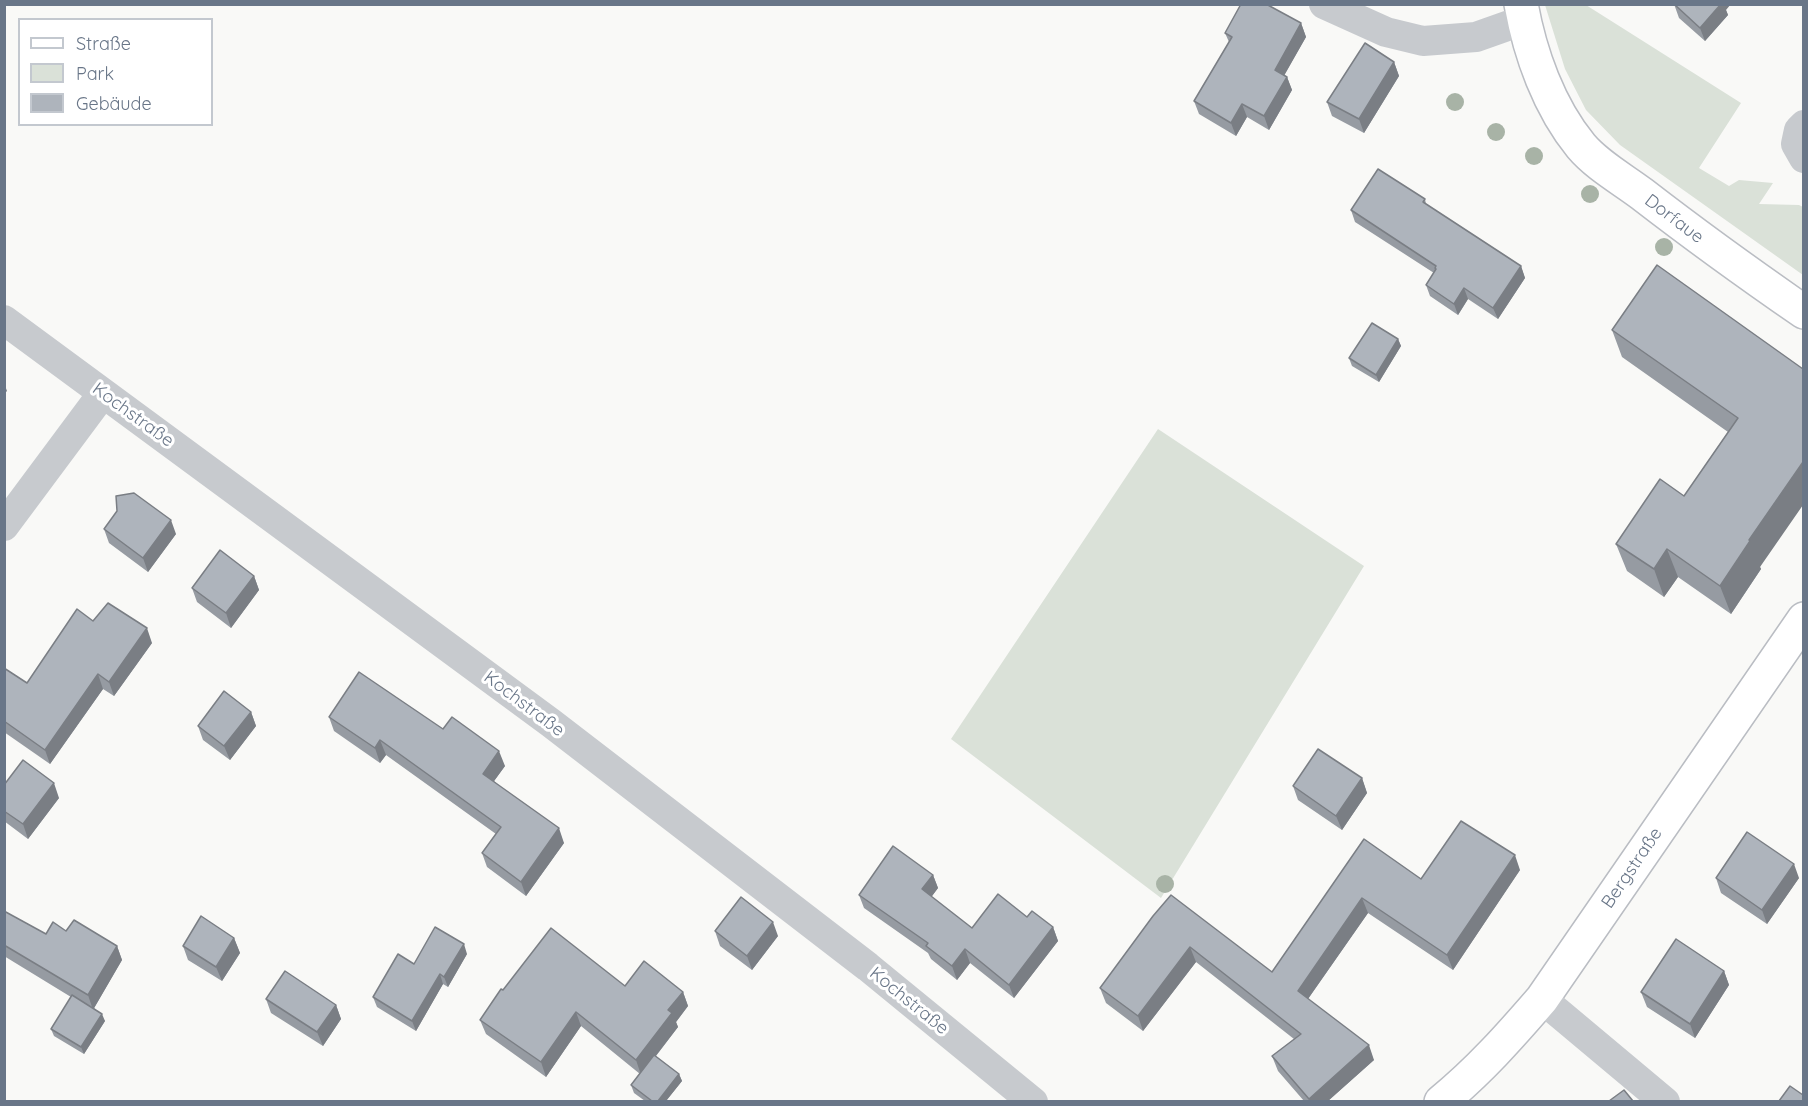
<!DOCTYPE html>
<html>
<head>
<meta charset="utf-8">
<style>
	body { margin:0 }
	#map { position:relative; width:1808px; height:1106px; overflow:hidden; background:#f9f9f7; font-family:Quicksand,sans-serif }
	canvas { display:block }
	.frame { position:absolute; inset:0; border:6px solid #697688; pointer-events:none }
	.legend { position:absolute; left:18px; top:18px; width:195px; height:108px; box-sizing:border-box; background:#fff; border:2px solid #c3c8cf; margin:0; padding:8px 10px; list-style:none; font-size:18px; color:#697688 }
	.legend li { display:flex; align-items:center; gap:12px; height:30px }
	.legend b { width:30px; border:2px solid #c3c8cf }
</style>
</head>
<body>
<div id="map">
<canvas width="1808" height="1106"></canvas>
<div class="frame"></div>
<ul class="legend">
<li><b style="height:8px;background:#fff"></b>Straße</li>
<li><b style="height:16px;background:#dae1d8"></b>Park</li>
<li><b style="height:16px;background:#aeb4bc"></b>Gebäude</li>
</ul>
</div>
<script>
const ctx = document.querySelector('canvas').getContext('2d');
ctx.lineJoin = 'round';
function fill(path, color) { ctx.fillStyle = color; ctx.fill(path, 'evenodd'); }
function strokePath(path, color, width, dash) { ctx.strokeStyle = color; ctx.lineWidth = width; ctx.lineCap = dash ? 'butt' : 'round'; ctx.setLineDash(dash || []); ctx.stroke(path); }
function drawText(font, color, halo, rows, align = 'center') {
  ctx.font = font + ' Quicksand,sans-serif'; ctx.lineWidth = 6; ctx.setLineDash([]); ctx.textBaseline = 'middle'; ctx.strokeStyle = halo; ctx.fillStyle = color; for (const [text, x, y, turn = 0] of rows) {
    ctx.save(); ctx.translate(x, y); ctx.rotate((+turn || 0) * Math.PI / 180); ctx.textAlign = isNaN(turn) ? turn : align; if (halo) ctx.strokeText(text, 0, 0); ctx.fillText(text, 0, 0); ctx.restore();
  }
}
const green = new Path2D(`
	M1545,5H1586L1741,103L1699,168L1729,186L1739,180L1773,183L1759,204L1799,205L1803,207V275L1620,145L1586,110L1565,69Z
	M1158,429L1364,566L1161,898L951,739Z`);
const street = new Path2D(`
	M1324,4L1386,32L1423,41L1476,37L1524,20
	M1804,125L1799,130L1796,144L1804,158
	M4,320L551,723L868,967L1033,1102
	M4,526L103,393
	M1542,999L1665,1102`);
const secondary = new Path2D(`
	M1521,4C1530,54 1549,107 1581,146C1597,165 1622,179 1642,194C1695,235 1749,274 1804,312
	M1441,1102C1479,1071 1510,1036 1542,999L1804,619`);
const trees = [
	[1455,102],
	[1496,132],
	[1534,156],
	[1590,194],
	[1664,247],
	[1165,884]
];
const wall = new Path2D(`
	M1674,4L1726,10L1728,15L1705,41L1679,18Z
	M1301,23L1306,37L1284,75L1287,77L1292,90L1269,130L1247,117L1236,136L1199,114L1194,101L1229,42L1225,33Z
	M1394,62L1399,76L1364,133L1332,116L1327,102Z
	M1425,199L1426,204L1521,266L1525,278L1498,319L1468,299L1458,315L1430,296L1426,285L1434,273L1355,222L1351,210Z
	M1612,330L1803,369L1760,567L1761,569L1731,614L1678,577L1664,597L1627,571L1616,544L1684,496L1728,432L1622,357Z
	M1398,339L1401,346L1379,382L1352,366L1349,358Z
	M104,529L176,534L148,572L109,543Z
	M254,576L259,590L231,628L197,602L192,588Z
	M93,621L152,643L114,696L103,689L50,764L4,732V668L27,683Z
	M251,712L256,726L230,760L203,740L198,726Z
	M329,717L443,729L505,766L494,781L564,843L526,896L487,867L482,853L496,834L386,755L380,763L334,731Z
	M1362,778L1367,793L1342,830L1298,800L1293,786Z
	M4,785L59,798L28,839L4,821Z
	M1364,839L1421,879L1520,870L1453,970L1368,913L1308,999L1374,1060L1328,1101H1304L1278,1071L1272,1056L1294,1039L1196,962L1143,1031L1106,1003L1100,988L1153,916L1272,972Z
	M933,875L938,888L931,897L972,928L1027,917L1053,927L1058,941L1014,998L970,963L957,980L931,959L928,953L864,908L859,895Z
	M1716,878H1799L1767,924L1721,893Z
	M4,911L46,934L66,931L117,946L122,960L94,1008L105,1021L84,1054L54,1036L51,1029L71,997L4,956Z
	M715,931L778,936L752,970L720,946Z
	M234,938L240,953L222,981L188,960L183,946Z
	M467,954L448,987L443,984L416,1031L377,1007L373,997L414,964Z
	M1724,971L1729,985L1695,1038L1647,1007L1641,992Z
	M625,986L683,992L688,1006L676,1022L678,1027L656,1056L679,1074L682,1081L666,1101H645L634,1093L631,1085L640,1074L581,1026L546,1077L486,1034L480,1020L503,990Z
	M266,999L336,1005L341,1019L323,1046L271,1013Z`);
const shadedWall = new Path2D(`
	M1721,4H1731L1726,10L1728,15L1705,41L1700,28Z
	M1301,23L1306,37L1280,83L1275,70Z
	M1394,62L1399,76L1364,133L1359,119Z
	M1287,77L1292,90L1269,130L1264,116Z
	M1242,104L1247,117L1236,136L1231,123Z
	M1521,266L1525,278L1498,319L1493,308Z
	M1464,288L1468,299L1458,315L1454,304Z
	M1398,339L1401,346L1379,382L1376,375Z
	M4,383L7,391L4,394Z
	M1803,462V505L1760,567L1761,569L1731,614L1720,586L1749,540Z
	M171,520L176,534L148,572L143,558Z
	M1667,549L1678,577L1664,597L1654,569Z
	M254,576L259,590L231,628L226,613Z
	M147,628L152,643L114,696L109,682Z
	M98,674L103,689L50,764L45,750Z
	M251,712L256,726L230,760L224,746Z
	M380,740L386,755L380,763L375,748Z
	M499,751L505,766L489,788L483,774Z
	M1362,778L1367,793L1342,830L1336,816Z
	M54,783L59,798L28,839L23,824Z
	M559,828L564,843L526,896L521,882Z
	M1515,855L1520,870L1453,970L1447,955Z
	M1794,864L1799,878L1767,924L1762,910Z
	M933,875L938,888L927,903L922,889Z
	M1362,898L1368,913L1303,1006L1298,991Z
	M773,922L778,936L752,970L747,956Z
	M1053,927L1058,941L1014,998L1009,985Z
	M234,938L240,953L222,981L216,967Z
	M464,944L467,954L448,987L444,977Z
	M117,946L122,960L93,1010L88,995Z
	M1190,947L1196,962L1143,1031L1138,1016Z
	M965,949L970,963L957,980L952,966Z
	M1724,971L1729,985L1695,1038L1690,1024Z
	M440,974L443,984L416,1031L412,1021Z
	M683,992L688,1006L676,1022L678,1027L641,1075L636,1060L668,1010Z
	M336,1005L341,1019L323,1046L317,1032Z
	M576,1012L581,1026L546,1077L541,1062Z
	M102,1014L105,1021L84,1054L81,1047Z
	M1369,1045L1374,1060L1328,1101H1310L1309,1099Z
	M679,1074L682,1081L666,1101H658Z`);
const building = new Path2D(`
	M1241,4H1266L1301,23L1275,70L1287,77L1264,116L1242,104L1231,123L1194,101L1232,37L1225,33Z
	M1674,4H1721L1700,28Z
	M1365,43L1394,62L1359,119L1327,102Z
	M1378,169L1425,199L1423,202L1521,266L1493,308L1464,288L1454,304L1426,285L1436,269L1435,268L1436,266L1351,210Z
	M1657,265L1803,369V462L1749,540L1750,541L1720,586L1667,549L1654,569L1616,544L1660,479L1684,496L1738,418L1612,330Z
	M1372,323L1398,339L1376,375L1349,358Z
	M134,493L171,520L143,558L104,529L117,511L116,496Z
	M220,550L254,576L226,613L192,588Z
	M108,603L147,628L109,682L98,674L45,750L4,721V668L27,683L77,609L93,621Z
	M359,672L443,729L452,717L499,751L483,774L559,828L521,882L482,853L501,827L380,740L375,748L329,717Z
	M224,691L251,712L224,746L198,726Z
	M1318,749L1362,778L1336,816L1293,786Z
	M23,760L54,783L23,824L4,811V785Z
	M1461,821L1515,855L1447,955L1362,898L1298,991L1369,1045L1309,1099L1272,1056L1301,1034L1190,947L1138,1016L1100,988L1153,916L1171,895L1272,972L1364,839L1421,879Z
	M1747,832L1794,864L1762,910L1716,878Z
	M893,846L933,875L922,889L972,928L998,894L1027,917L1032,911L1053,927L1009,985L965,949L952,966L926,946L928,943L859,895Z
	M741,897L773,922L747,956L715,931Z
	M4,911L46,934L53,922L66,931L74,920L117,946L88,995L4,945Z
	M201,916L234,938L216,967L183,946Z
	M435,927L464,944L444,977L440,974L412,1021L373,997L398,954L414,964Z
	M551,928L625,986L644,961L683,992L668,1010L672,1013L636,1060L576,1012L541,1062L480,1020L501,989L503,990Z
	M1676,939L1724,971L1690,1024L1641,992Z
	M285,971L336,1005L317,1032L266,999Z
	M72,995L102,1014L81,1047L51,1029Z
	M654,1055L679,1074L658,1101H652L631,1085Z
	M1790,1086L1803,1095V1101H1779Z
	M1624,1090L1633,1101H1609Z`);
const streetNames = [
	["Dorfaue",1674,219,37],
	["Kochstraße",133,415,36],
	["Kochstraße",524,704,37],
	["Bergstraße",1632,868,-56],
	["Kochstraße",909,1001,39]
];
fill(green, '#dae1d8');
strokePath(secondary, '#babdc3', 36);
strokePath(street, '#c7cace', 30);
strokePath(secondary, '#fff', 33);
ctx.fillStyle = '#a8b3a6';
for (const [x, y] of trees) { ctx.beginPath(); ctx.arc(x, y, 9, 0, 2 * Math.PI); ctx.fill(); }
fill(wall, '#969ba2');
fill(shadedWall, '#7a7e84');
fill(building, '#aeb4bc');
strokePath(building, '#7a7e84', 1.5);
drawText('18px', '#697688', '#fff', streetNames);
</script>
</body>
</html>
